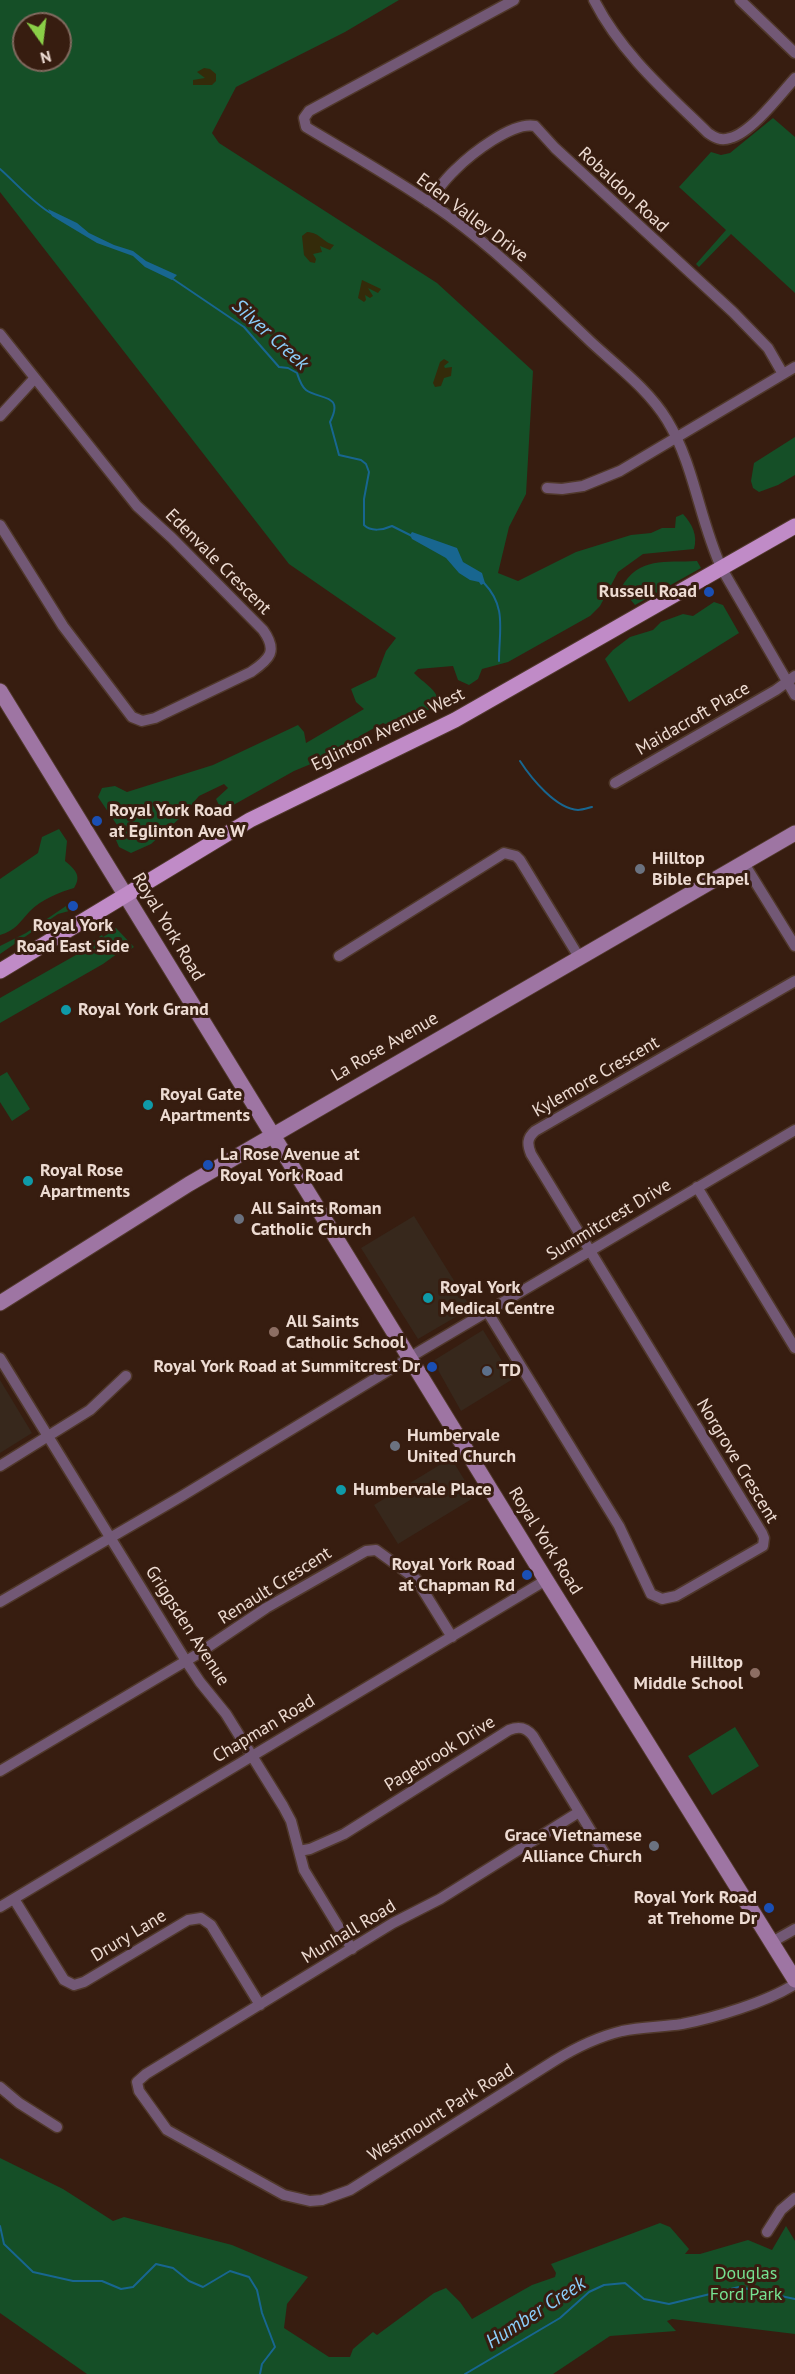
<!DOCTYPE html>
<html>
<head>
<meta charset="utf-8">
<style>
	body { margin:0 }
	#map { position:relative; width:795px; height:2374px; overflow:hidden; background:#371d10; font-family:"PT Sans",sans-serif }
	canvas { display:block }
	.north { position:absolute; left:12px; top:12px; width:60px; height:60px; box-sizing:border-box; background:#371d10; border:2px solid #80695e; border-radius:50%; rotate:166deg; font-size:16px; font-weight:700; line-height:24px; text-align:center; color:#eddbd2 }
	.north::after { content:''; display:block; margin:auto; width:21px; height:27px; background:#8ace47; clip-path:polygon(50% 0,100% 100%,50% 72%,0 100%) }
</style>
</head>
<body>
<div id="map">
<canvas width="795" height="2374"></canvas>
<div class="north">N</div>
</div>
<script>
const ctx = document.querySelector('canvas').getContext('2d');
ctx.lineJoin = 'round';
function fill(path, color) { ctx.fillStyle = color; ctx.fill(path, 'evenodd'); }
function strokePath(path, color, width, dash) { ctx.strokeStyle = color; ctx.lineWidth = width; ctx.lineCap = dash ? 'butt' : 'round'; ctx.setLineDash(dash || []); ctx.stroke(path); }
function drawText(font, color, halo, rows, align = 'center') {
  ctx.font = font + ' "PT Sans",sans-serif'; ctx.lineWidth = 6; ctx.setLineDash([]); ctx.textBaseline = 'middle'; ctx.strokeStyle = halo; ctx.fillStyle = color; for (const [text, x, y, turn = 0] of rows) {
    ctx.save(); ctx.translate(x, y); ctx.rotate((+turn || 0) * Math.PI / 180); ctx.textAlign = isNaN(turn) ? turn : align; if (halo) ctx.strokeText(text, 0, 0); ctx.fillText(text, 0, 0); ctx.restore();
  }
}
const commercial = new Path2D(`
	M414,1216L471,1308L418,1339L361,1248Z
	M483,1330L513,1379L461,1411L433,1361Z
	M0,1380L32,1433L0,1453Z
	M451,1458L475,1497L398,1544L374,1505Z`);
const green = new Path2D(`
	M0,0H399L345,32L236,87L212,133L219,143L437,283L533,371L526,494L509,527L498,573L518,581L576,552L631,535L651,533L662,528H675L676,517L683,514C692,524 698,535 694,549L643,554L618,572L600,606L590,616L508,662L482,669L478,679L469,685L458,680L453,666L418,669L414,673C423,683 438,689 439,704L428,710L419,708L393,727L383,723L360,736L342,751L294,771L228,808L220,807L216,799L228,788L224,784L199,796L180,818L151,844L131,853L119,847L113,833L117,825L98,797L102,788L115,786L127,792L213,765L298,725L304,732L306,743L364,709L356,702L351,689L376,677L386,651L396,638L289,564L0,192ZM24,24H60V60H24Z
	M773,118L795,137V293L731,234L699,267L696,264L726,230L679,187L711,152L721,155L730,153Z
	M795,437V475L778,485L759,492L753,488L751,481L754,463Z
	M697,561L701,568L635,605L621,588C639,556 665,563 697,561Z
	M714,602L723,605L739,633L629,702L605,659L613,650L630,637L653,630L661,622L683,614L693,616Z
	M59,829L67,841L65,861C75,869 82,876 74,888C59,892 41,900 30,911C20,922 15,931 0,935V879L38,853L42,837Z
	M66,906L69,911L58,914L0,954V946L26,933Z
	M116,928L134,947L131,949L128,946L103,964L0,1023V998L83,951L92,941L99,939V937L102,935L103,937L108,934L107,932Z
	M7,1072L30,1109L12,1121L0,1102V1076Z
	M735,1727L759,1766L712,1795L688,1756Z
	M0,2158L63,2189L113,2221L124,2217L232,2245L308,2277L287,2304L284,2328L329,2357H350L353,2349L373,2332L377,2335L434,2293L446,2288L460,2302L472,2319L532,2285L555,2277L556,2273L551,2264L660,2223L670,2227L689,2249L685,2254H700L748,2240L772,2250L786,2226L795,2241V2334L672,2319L667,2321L676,2331L610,2336L553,2374H87L0,2313Z`);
const sand = new Path2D(`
	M204,68L210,69L216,74V81L212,85H193V80L205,78L197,72Z
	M307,232C321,233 322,242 334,245L330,250L320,246L322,252L313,254L316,259L315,263L310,262L304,255L302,236Z
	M362,280L381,289L378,293L368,288L373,296L370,298L365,295L366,300L364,302L358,298Z
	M444,359L449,362L444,366L445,368L452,367L451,376L444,378L441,386L435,387L433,383L440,362Z`);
const water = new Path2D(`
	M48,209L77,223L89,233L114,245L133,251L146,261L177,275L172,280L145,267L133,256L97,243L52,216Z
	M412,532L457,548L463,562L482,573L485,583L481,585L479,582L470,580L459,573L446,558L412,539L410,535Z`);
const stream = new Path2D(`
	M0,169C17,184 33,203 52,214
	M173,279L244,327L279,367L288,368L297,373C299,379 301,386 306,390C319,400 345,393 330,422L339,455L361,460L366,464L369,472L364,499V525C371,532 383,530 392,526L412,536
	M484,583C507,607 499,630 499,661
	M520,761C531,778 556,809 578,810C582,810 588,808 592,807
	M0,2226L4,2244L33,2272L73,2281H102L121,2289L133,2287L156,2264L173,2268L189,2281L203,2287L230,2271L249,2277L257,2290L262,2313L275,2347L262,2364L260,2374
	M465,2374L560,2318L589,2292L604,2285L625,2283L644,2299L669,2304L739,2287L795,2299`);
const street = new Path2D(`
	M514,0L309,111L304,118L306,127C354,156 403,183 449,216C500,253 545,298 591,342C617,366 649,390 667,420C695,466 699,520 722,569L795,695
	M594,0C621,53 666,92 708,133C715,138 721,141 730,138C751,133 780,95 795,78
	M740,0L795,53
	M428,202C437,191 445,179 455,170C471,154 513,121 535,126L555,148L733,312L768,348L783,374
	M0,334L137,506L172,538L263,630C278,651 270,659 251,672L155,718L142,721L132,717L63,626L0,525
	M0,416L34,379
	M547,488L562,489L583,486L620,471L795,367
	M615,783L776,690L795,676
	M743,862L795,946
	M339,956L504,853L516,856L520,860L579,957
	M697,1187L795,1348
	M487,1311L619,1526L651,1594L662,1599L676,1596L763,1546L764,1538L762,1533L531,1154C527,1144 527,1138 535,1131L795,981
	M0,1358L186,1661L200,1682L226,1714L283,1806L291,1821L304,1870L352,1949
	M0,1466L90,1410L126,1376
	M0,1602L182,1496L422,1350L795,1130
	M0,1771L196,1655L266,1608L366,1551L376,1550L416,1579L452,1637
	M579,1812L440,1899L393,1923L146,2074L137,2082L139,2091L167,2130L284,2195L310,2201L322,2200L350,2190L554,2061C575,2048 597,2037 622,2031C641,2027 662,2027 682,2024C714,2018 767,2002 795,1984
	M299,1851L310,1849L344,1834L509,1730C519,1726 526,1727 533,1736L608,1859
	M14,1899L64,1980L74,1985L84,1982L188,1920L201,1918L211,1925L260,2005
	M0,1907L546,1580
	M772,1942L795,1929
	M0,2087L19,2103L57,2127
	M767,2232L781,2210L795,2198`);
const secondary = new Path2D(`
	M0,691L546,1580L795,1980
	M0,1303L189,1184L795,833`);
const primary = new Path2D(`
	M0,971L250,820L455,720L795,526`);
const markers = [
	[709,592,6,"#1a4fb4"],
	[97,821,6,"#1a4fb4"],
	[640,869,6,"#6b7280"],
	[73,906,6,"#1a4fb4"],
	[66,1010,6,"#0f9aa8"],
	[148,1105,6,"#0f9aa8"],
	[208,1165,6,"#1a4fb4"],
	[28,1181,6,"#0f9aa8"],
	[239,1219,6,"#6b7280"],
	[428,1298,6,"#0f9aa8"],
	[274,1332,6,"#8d6e63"],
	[432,1367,6,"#1a4fb4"],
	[487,1371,6,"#5c6f8a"],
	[395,1446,6,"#6b7280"],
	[341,1490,6,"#0f9aa8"],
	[527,1575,6,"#1a4fb4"],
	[755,1673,6,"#8d6e63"],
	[654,1846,6,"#6b7280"],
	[769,1908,6,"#1a4fb4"]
];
const streetNames = [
	["Robaldon Road",623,190,43],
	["Eden Valley Drive",472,218,37],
	["Edenvale Crescent",218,562,45],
	["Maidacroft Place",693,719,-30],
	["Eglinton Avenue West",388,730,-26],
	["Royal York Road",168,927,59],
	["La Rose Avenue",385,1047,-30],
	["Kylemore Crescent",596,1077,-30],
	["Summitcrest Drive",609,1220,-31],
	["Norgrove Crescent",737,1461,59],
	["Royal York Road",545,1541,58],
	["Renault Crescent",275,1586,-32],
	["Griggsden Avenue",187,1626,57],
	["Chapman Road",264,1729,-31],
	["Pagebrook Drive",440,1754,-32],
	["Munhall Road",349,1932,-31],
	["Drury Lane",129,1936,-31],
	["Westmount Park Road",441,2113,-32]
];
const poiNames = [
	["Russell Road",697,592,"right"],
	["Royal York Road",109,811],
	["at Eglinton Ave W",109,832],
	["Hilltop",652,859],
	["Bible Chapel",652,880],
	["Royal York",73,926,"center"],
	["Road East Side",73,947,"center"],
	["Royal York Grand",78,1010],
	["Royal Gate",160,1095],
	["Apartments",160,1116],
	["La Rose Avenue at",220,1155],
	["Royal York Road",220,1176],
	["Royal Rose",40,1171],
	["Apartments",40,1192],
	["All Saints Roman",251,1209],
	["Catholic Church",251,1230],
	["Royal York",440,1288],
	["Medical Centre",440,1309],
	["All Saints",286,1322],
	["Catholic School",286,1343],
	["Royal York Road at Summitcrest Dr",420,1367,"right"],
	["TD",499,1371],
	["Humbervale",407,1436],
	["United Church",407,1457],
	["Humbervale Place",353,1490],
	["Royal York Road",515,1565,"right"],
	["at Chapman Rd",515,1586,"right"],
	["Hilltop",743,1663,"right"],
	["Middle School",743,1684,"right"],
	["Grace Vietnamese",642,1836,"right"],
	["Alliance Church",642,1857,"right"],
	["Royal York Road",757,1898,"right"],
	["at Trehome Dr",757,1919,"right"]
];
const parkNames = [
	["Douglas",746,2274],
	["Ford Park",746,2295]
];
const waterNames = [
	["Silver Creek",270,335,42],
	["Humber Creek",536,2313,-33]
];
fill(commercial, '#37281c');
fill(green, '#154f27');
fill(sand, '#342b0a');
fill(water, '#186690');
strokePath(stream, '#186690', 2);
strokePath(street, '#50382b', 13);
strokePath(secondary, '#50382b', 17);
strokePath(primary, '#50382b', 17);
strokePath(street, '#725875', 10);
strokePath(secondary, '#9e75a3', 15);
strokePath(primary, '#c08bc7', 15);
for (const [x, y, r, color] of markers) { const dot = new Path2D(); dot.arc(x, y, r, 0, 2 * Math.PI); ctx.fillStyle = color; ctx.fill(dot); strokePath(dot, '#371d10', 2); }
drawText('18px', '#eddbd2', '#371d10', streetNames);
drawText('bold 18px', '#eddbd2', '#371d10', poiNames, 'left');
drawText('18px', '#76e291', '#371d10', parkNames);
drawText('italic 20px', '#8bcefa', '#371d10', waterNames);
</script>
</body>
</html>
